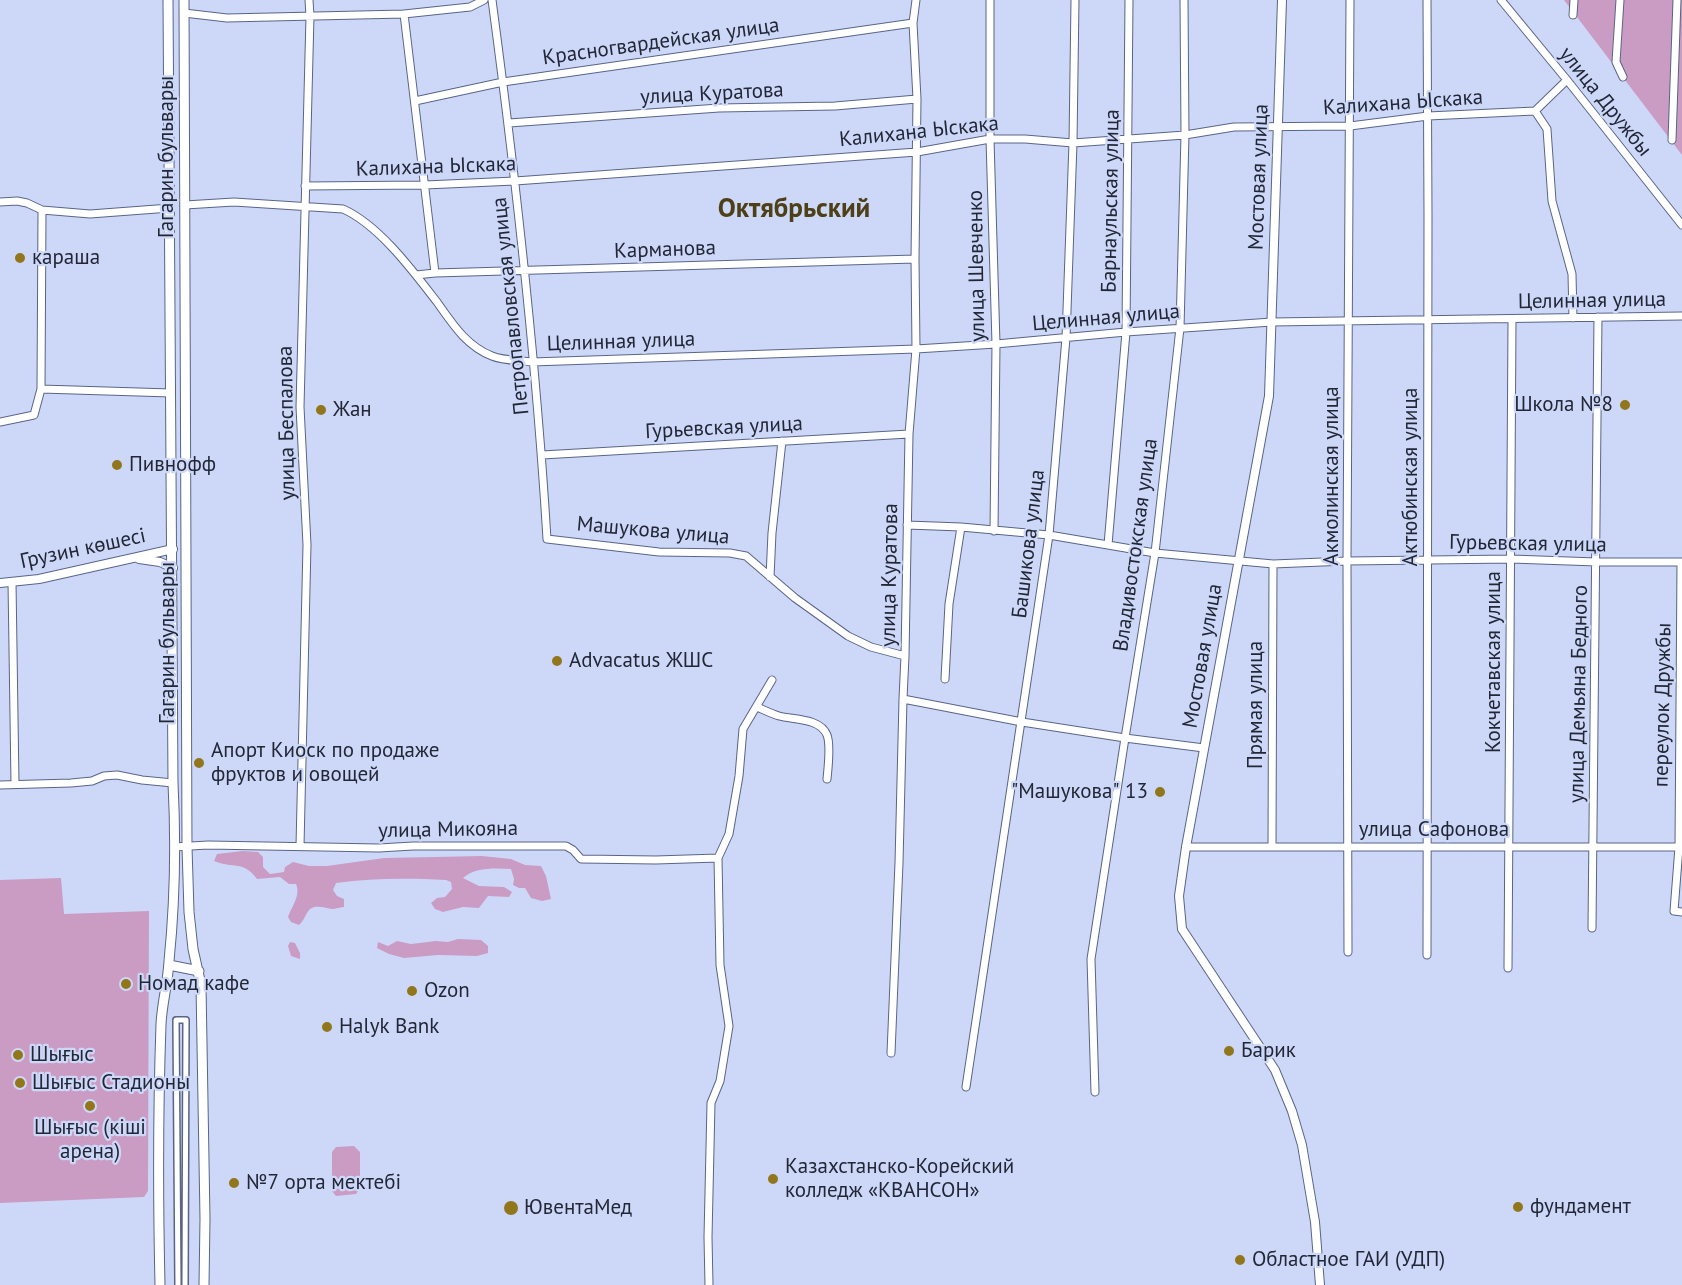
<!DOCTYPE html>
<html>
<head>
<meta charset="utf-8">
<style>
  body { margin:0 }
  canvas { display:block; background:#cdd8f8 }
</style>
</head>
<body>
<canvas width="1682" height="1285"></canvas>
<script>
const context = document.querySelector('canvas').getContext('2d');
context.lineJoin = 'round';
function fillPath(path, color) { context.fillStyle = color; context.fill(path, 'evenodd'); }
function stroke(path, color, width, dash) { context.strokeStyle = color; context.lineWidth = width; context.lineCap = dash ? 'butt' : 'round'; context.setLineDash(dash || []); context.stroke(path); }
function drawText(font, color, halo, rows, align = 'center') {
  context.font = font + ' "PT Sans",sans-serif'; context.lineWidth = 4.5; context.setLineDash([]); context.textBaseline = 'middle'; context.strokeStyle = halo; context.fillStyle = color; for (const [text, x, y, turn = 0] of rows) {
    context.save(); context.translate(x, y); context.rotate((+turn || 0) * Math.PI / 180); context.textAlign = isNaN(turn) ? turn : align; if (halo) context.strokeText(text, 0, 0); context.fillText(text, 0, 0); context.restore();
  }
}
const green = new Path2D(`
  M1564,0H1682V155Z
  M243,851L258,852L263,857V867L270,874L284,872L285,867L293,862L309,866H327L384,858L482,856L511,859L525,865L541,866L546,876L551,899L542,901L531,898L525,888H519L513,885L514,879L511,869C495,868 475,867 463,878L479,886L504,887L512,892L509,897L488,896L479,908L463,907L443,912L435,909L431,903L437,898L445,897L452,889L451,882L446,880C408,878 373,878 336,883L333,890L337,896L344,899V907C341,907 338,908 334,909C326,909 317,904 310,909C305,914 305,920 299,925L291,922L288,917C292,906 301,895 296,884H289L280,877L257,879C243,860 233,869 214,861L217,854Z
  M61,878L64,914L149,911L148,1191L144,1197L0,1203V880Z
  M458,939L481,940L488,946V953L477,956L438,955L404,958L389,954L377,948L378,942L388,946L397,941L411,944L436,941L448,942Z
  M290,942L295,943L300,953V959L291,956L288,946Z
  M354,1146L360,1152V1188L356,1194L336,1196L332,1191V1152L336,1147Z`);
const pedestrian = new Path2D(`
  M178,1285L176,1020H186L185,1285`);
const minor = new Path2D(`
  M492,0C516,179 536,359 547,539L659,552L730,553L746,556L795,598L848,636L871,647L905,656
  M990,0V139L996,344L994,531
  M1501,0L1567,80L1682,225
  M1620,0L1616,62L1623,77
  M184,13L227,18L404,14L470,7L484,0
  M404,14L435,273
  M1573,15L1574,0
  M415,101L503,82L913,23
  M1535,111L1547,129L1552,201L1572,274L1573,318
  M509,123L719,108L835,106L917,99
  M1672,140L1677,0
  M305,186L425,185L515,181L917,152L990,139H1025L1073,143L1185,135L1234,127L1350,126L1428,116L1535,111L1567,80
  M0,202L17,201L27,203L42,210L90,214L170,208
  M185,205L234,202L343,209C379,225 413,271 437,302C452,323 466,346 492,356C504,361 520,360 532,362L916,349L996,344L1126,332L1272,322L1682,316
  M416,275L435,273L915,259
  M41,389L171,393
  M0,422L34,415L41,389L42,210
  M542,455L909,434
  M907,525L961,527L1049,535L1155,553L1273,564L1347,561L1511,559L1597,562H1682
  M1108,545L1126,332L1129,0
  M1681,562L1679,847L1674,911L1682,912
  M770,577L772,533L782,441
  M12,582L15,784
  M945,679L949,604L961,527
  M903,699L1022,722L1125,738L1204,748
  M757,707C764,710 772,714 779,716C794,720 820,718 827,735C831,745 828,768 827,779
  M0,785L71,783L92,781L104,776L117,775L142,780L173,783
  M300,846L307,545L300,407L310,16L309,0
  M1272,846L1273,564
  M174,847L208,845L379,848L413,846H566L573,850L581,859L656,860L718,858
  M1186,847H1682
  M1592,928L1598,317
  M1348,952L1347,561L1350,0
  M1427,955L1428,215L1427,0
  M1508,968L1512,319
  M891,1053L899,863L903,699L905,656L909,434L916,349L915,259L917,99L913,23L916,0
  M966,1087L1049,535L1066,338L1073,143L1075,0
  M1095,1092L1091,959L1125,738L1155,553L1180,328L1185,135L1184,0
  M709,1285L708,1237L711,1103L720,1081L729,1026L720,965L718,858L729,834L739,776L743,729L772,680`);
const tertiary = new Path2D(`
  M1282,0L1269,396L1186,847L1179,896L1182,929L1275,1070L1292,1111L1302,1145L1315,1222L1320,1285
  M139,559L160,562L173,568
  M0,583L39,579L173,549`);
const secondary = new Path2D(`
  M184,0L187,847L189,912L193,949L201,985L205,1219L204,1285
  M169,965L199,971
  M160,1285C158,1198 158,1111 161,1024C162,1003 168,982 169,961C175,902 176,842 173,783L168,0`);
const markers = [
  [20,258,6,"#92761c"],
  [1625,405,6,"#92761c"],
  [321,410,6,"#92761c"],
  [117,465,6,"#92761c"],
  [557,661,6,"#92761c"],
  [199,763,6,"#92761c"],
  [1160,792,6,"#92761c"],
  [126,984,6,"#92761c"],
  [412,991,6,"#92761c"],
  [327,1027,6,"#92761c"],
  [1229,1051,6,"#92761c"],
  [18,1055,6,"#92761c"],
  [20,1083,6,"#92761c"],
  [90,1106,6,"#92761c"],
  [773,1179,6,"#92761c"],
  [234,1183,6,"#92761c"],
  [1518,1207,6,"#92761c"],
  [511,1208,8,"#92761c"],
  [1240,1260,6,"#92761c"]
];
const streetNames = [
  ["Красногвардейская улица",661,42,-8],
  ["улица Куратова",712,94,-3],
  ["улица Дружбы",1605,102,51],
  ["Калихана Ыскака",1403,103,-4],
  ["Калихана Ыскака",919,132,-6],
  ["Гагарин бульвары",167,157,-90],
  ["Калихана Ыскака",436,167,-2],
  ["Мостовая улица",1259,177,-88],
  ["Барнаульская улица",1111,201,-89],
  ["Карманова",665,250,-2],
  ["улица Шевченко",977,266,-91],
  ["Целинная улица",1592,301,-1],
  ["Петропавловская улица",511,306,-96],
  ["Целинная улица",1106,318,-5],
  ["Целинная улица",621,342,-2],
  ["улица Беспалова",287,423,-91],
  ["Гурьевская улица",724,428,-3],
  ["Акмолинская улица",1332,476,-90],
  ["Актюбинская улица",1411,477,-90],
  ["Машукова улица",653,531,5],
  ["Башикова улица",1029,544,-83],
  ["Гурьевская улица",1528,544,1],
  ["Владивостокская улица",1136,545,-82],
  ["Грузин көшесі",83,549,-12],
  ["улица Куратова",890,575,-89],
  ["Гагарин бульвары",168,643,-90],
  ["Мостовая улица",1203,656,-80],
  ["Кокчетавская улица",1494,662,-90],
  ["улица Демьяна Бедного",1579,694,-89],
  ["Прямая улица",1256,705,-90],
  ["переулок Дружбы",1663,705,-89],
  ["улица Микояна",448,830,-1],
  ["улица Сафонова",1434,830]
];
const poiNames = [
  ["караша",32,258],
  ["Школа №8",1613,405,"right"],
  ["Жан",333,410],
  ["Пивнофф",129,465],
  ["Advacatus ЖШС",569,661],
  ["Апорт Киоск по продаже",211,751],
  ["фруктов и овощей",211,775],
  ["\"Машукова\" 13",1148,792,"right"],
  ["Номад кафе",138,984],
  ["Ozon",424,991],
  ["Halyk Bank",339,1027],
  ["Барик",1241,1051],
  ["Шығыс",30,1055],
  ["Шығыс Стадионы",32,1083],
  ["Шығыс (кіші",90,1128,"center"],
  ["арена)",90,1152,"center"],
  ["Казахстанско-Корейский",785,1167],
  ["колледж «КВАНСОН»",785,1191],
  ["№7 орта мектебі",246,1183],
  ["фундамент",1530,1207],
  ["ЮвентаМед",524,1208],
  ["Областное ГАИ (УДП)",1252,1260]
];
const districtNames = [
  ["Октябрьский",794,209]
];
fillPath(green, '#ca9cc4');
stroke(pedestrian, '#596587', 8);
stroke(minor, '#596587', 9);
stroke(tertiary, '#596587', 10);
stroke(secondary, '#596587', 11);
stroke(pedestrian, '#fff', 5);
stroke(minor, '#fff', 7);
stroke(tertiary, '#fff', 8);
stroke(secondary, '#fff', 9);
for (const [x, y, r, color] of markers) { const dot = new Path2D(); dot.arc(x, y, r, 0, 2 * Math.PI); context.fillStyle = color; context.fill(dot); stroke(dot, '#cdd8f8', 2); }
drawText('21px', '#222736', '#cdd8f8', streetNames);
drawText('21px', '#222736', '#cdd8f8', poiNames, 'left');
drawText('bold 27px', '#4d3f17', '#cdd8f8', districtNames);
</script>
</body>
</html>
